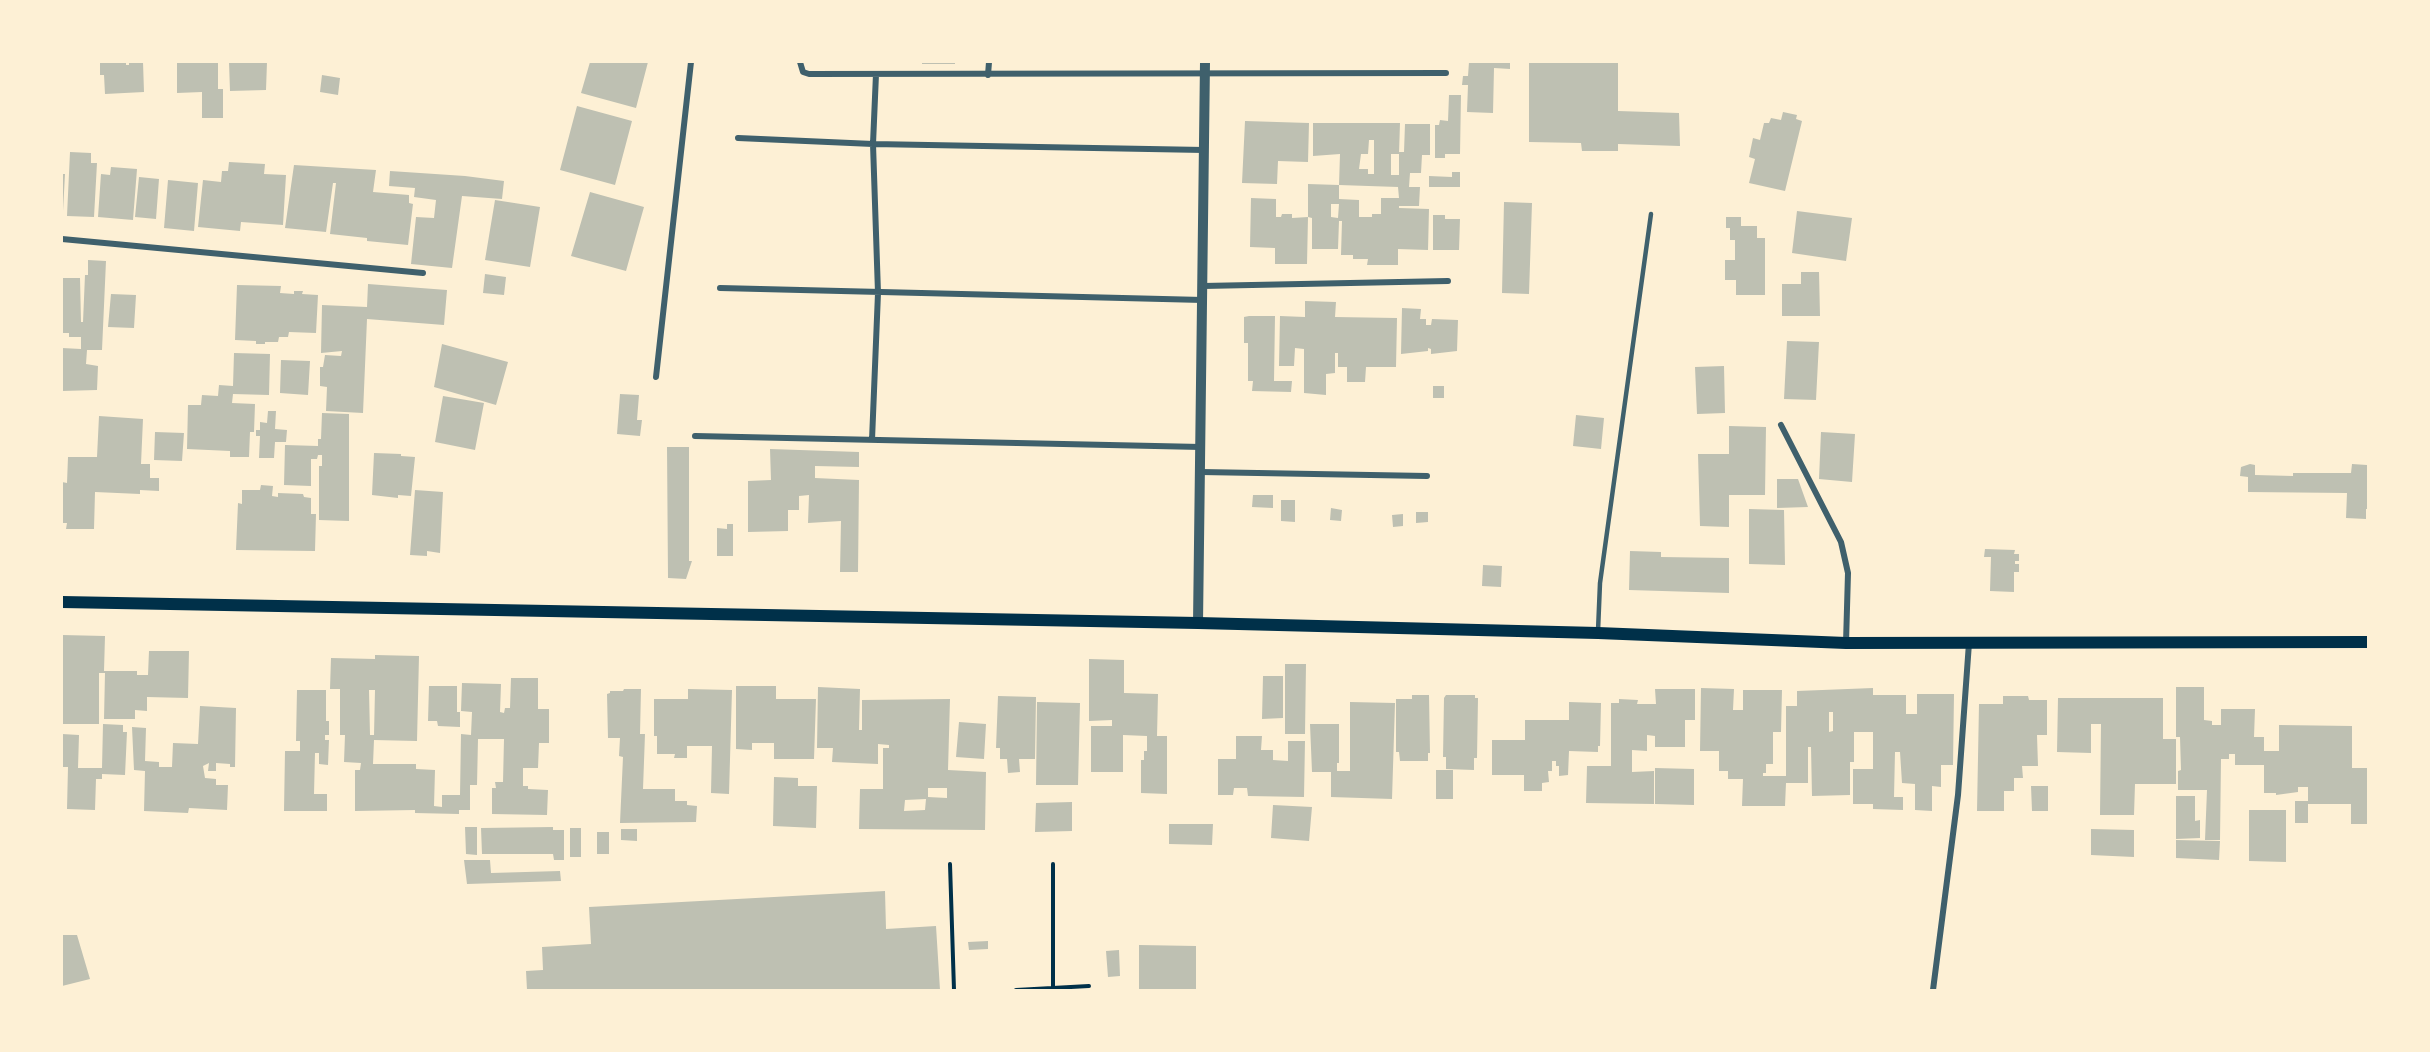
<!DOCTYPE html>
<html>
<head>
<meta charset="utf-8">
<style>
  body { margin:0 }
  #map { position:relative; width:2430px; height:1052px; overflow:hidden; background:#fdf0d5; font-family:"Golos Text",sans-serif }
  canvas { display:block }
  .frame { position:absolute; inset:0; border:63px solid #fdf0d5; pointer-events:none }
</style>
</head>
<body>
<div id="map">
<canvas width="2430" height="1052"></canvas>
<div class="frame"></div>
</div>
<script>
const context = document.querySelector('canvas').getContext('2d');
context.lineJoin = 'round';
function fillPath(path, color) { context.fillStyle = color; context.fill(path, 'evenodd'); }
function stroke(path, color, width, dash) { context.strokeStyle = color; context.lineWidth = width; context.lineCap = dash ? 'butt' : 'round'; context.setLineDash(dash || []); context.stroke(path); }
const building = new Path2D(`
  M103,62H126V65H129V62H143L144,92L105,94L104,75H100V63Z
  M177,62H218V89H223V118H202V92L177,93Z
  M229,62H267L266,90L230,91Z
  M590,62H648L636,108L581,93Z
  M922,62H955V64H922Z
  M1469,62H1510V69L1494,68L1493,113L1467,112L1468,85H1462L1463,76H1468Z
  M1529,62H1618V111L1679,113L1680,146L1618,144V151H1582L1581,143L1529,142Z
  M322,75L340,78L338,95L320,92Z
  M1449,95H1461L1460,154H1445V158H1435V125H1439L1440,120L1448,121Z
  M577,106L632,121L615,185L560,170Z
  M1783,112L1797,115L1796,119L1802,121L1785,191L1749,183L1755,159L1749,157L1753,138L1760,140L1764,123H1769L1771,118L1781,120Z
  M1245,121L1309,123L1308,162L1278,161L1277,184L1242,183Z
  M1313,123H1400L1399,154H1391V175H1399V152H1404L1405,124H1430V155H1422L1421,173H1410L1409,187H1420L1419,206H1399V208L1429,209L1428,250L1398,249V265H1367L1368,259H1353V255H1341L1342,221H1339L1338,249H1312V218L1308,217V184L1339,185V199L1359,200V217H1372V214H1381V198H1399L1398,187L1339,185L1340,154L1313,156ZM1369,140H1374V174H1368V169H1359L1361,154H1368ZM1331,204H1339L1338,218L1331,217Z
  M70,152L91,153V163H97L94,217L67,216Z
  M229,162L265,164L264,174L286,175L283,225L241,222L240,231L198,227L203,180L221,182L222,171H228Z
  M294,165L376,170L373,192L409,195V203L413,204L408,245L367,241V238L330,234L336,183H333L326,232L285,228Z
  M111,167L137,169L133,220L98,217L101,174L110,175Z
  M390,171L465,176L504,181L502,199L462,196L452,268L411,264L416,217L434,218L436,200L414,197L415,188L389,186Z
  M1452,172H1460V187H1429V176L1452,177Z
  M62,174H65L63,211H62Z
  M139,177L159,179L156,219L135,217Z
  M168,180L198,183L194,231L164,228Z
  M590,192L644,207L626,271L571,256Z
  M1251,198L1276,199V217H1281L1282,214H1292V218L1308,217L1307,264H1275V248L1250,247Z
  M495,200L540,207L530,267L485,260Z
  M1504,202L1532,203L1529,294L1502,293Z
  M1797,211L1852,218L1846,261L1792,253Z
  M1433,215H1445V219H1460L1459,250H1433Z
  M1726,217H1741V226H1757V238H1765V295H1736V280H1725V260H1735V240H1730V228H1726Z
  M88,260L106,261L102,350H87L86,364L98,366L97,390L62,391V348L81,349V337H69V333H62V278H80L81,322H83L85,275H88Z
  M1801,272H1819L1820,316H1782V284H1801Z
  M485,274L506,277L504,295L483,293Z
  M368,284L447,290L444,325L367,319L363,413L326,411L327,387L320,386V367H323L325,355L341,356L342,351L321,353L322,305L367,307Z
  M237,285L281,286L280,293L294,294V291H303L302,294L318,295L316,333L289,332L288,337H279L278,342H265V344H256V341L235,340Z
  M111,294L136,295L134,328L108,327Z
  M1305,301L1336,302L1335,317L1397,318L1396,367H1366L1365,382H1347V367H1338V353H1335V373L1326,374V395L1304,393V349L1295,348L1294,366H1279L1280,316L1305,317Z
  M1402,308L1421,309L1420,319H1426V325H1431L1432,319L1458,320L1457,351L1431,354V349L1428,348V351L1401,354Z
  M1249,316H1275L1274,381H1292L1291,392L1252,391L1253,381H1248V343H1244V317Z
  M1787,341L1819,342L1816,400L1784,399Z
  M442,344L508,362L496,405L434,387Z
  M234,353L270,354L269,395L233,394L232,403L255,404L254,432H250L249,457H230V451L187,449L188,405H201L202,395L218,396L219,385L233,386Z
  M281,360L310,361L308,395L280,393Z
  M1724,366L1725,413L1697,414L1695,367Z
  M1433,386H1444V398H1433Z
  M620,394L639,395L637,420H642L640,436L617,434Z
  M443,396L484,403L475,450L435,442Z
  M268,411H276L275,429L287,430L286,442H275L274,458H259L260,436H256V430H260V422L267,423Z
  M322,413L349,414V521L319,520V466H322V455H318L317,459H311V486L284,485L285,445L318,446V439H321Z
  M1576,415L1604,418L1601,449L1573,446Z
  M99,416L143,419L141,464H150V478H159V491L140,490V494L95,492L94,529H66L67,523H62V482L67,483L68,457H97Z
  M1729,426L1766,427L1765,495H1729V527L1700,526L1698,454H1729Z
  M155,432L184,433L182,461L154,460Z
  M1821,432L1855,434L1852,482L1819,479Z
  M667,447H689V561H692L686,579L668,578Z
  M770,449L859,452V467L815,466V478L859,480L858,572H840L841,521L808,523L809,495L799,496V510H788V531L748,532V481L771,480Z
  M374,453L401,454V456L415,457L411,496L398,495V498L372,495Z
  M2352,464L2367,465L2368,509H2366V519L2346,518L2347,493L2248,492V477L2240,476L2241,467L2250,464L2255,465V475L2293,476V473H2351Z
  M1777,479H1798L1808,507L1777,508Z
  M261,485L273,486L272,496L278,497V493L303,494L304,497L311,498V514H316L315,551L236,550L238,503L242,504V490H260Z
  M415,490L443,492L440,553L427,551V556L410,555Z
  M1253,495H1273V508L1252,507Z
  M1281,500H1295V522L1281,521Z
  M1331,508L1342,510L1341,521L1330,520Z
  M1749,509L1784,510L1785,565L1749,564Z
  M1416,512H1428V522L1416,523Z
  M1403,514V526L1393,527L1392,515Z
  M727,524H733V556H717V528L727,529Z
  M1985,549L2015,550L2014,554H2019V561H2015V564H2019V572H2014V592L1990,591L1991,557H1984Z
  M1630,551L1661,552V557L1729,558V593L1629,590Z
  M1483,565L1502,566L1501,587L1482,586Z
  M62,635L105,636L104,671H137V675H148L149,651H189L188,698L147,697V711L135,710V719H104L105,673H99V724H62Z
  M375,655L419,656L417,741L374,740L373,764H416V769L435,770L434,806L442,807V795H460L461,734L471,735L472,712L461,711L462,683L501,684L500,712L504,713L505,708H510L511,678H538V709H549V743H539L538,768H523V786H528V789L548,790L547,815L492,814V788H496L495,782H503L504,739H478L477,785H470V810H459V814L415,813V810L355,811V770H360L361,763L344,762L345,735H340V689H330L331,658L375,659ZM369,690H375L374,735H370Z
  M1089,659L1124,660V693L1158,694L1157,736H1167V794L1141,793V760H1144V751H1147V736L1123,735V772H1091V726H1112V720L1089,721Z
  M1285,664H1306L1305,734H1285Z
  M1263,676H1283V718L1262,719Z
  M429,686H457V712H460V727L438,726L437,721H428Z
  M736,686H776V699H816L814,759H774V743H752V750L736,749Z
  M818,687L860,689L859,730H862V700L950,699L948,770L986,772L985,830L859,829L860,789H883V748H889V745L878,744V764L832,762L833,748H817ZM928,788H947V798L928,797ZM926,799L925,810L904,811L905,800Z
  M2176,687H2204V720L2212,721V725H2221V709H2255L2254,737H2264V751H2279V725L2352,726V768H2368V824H2351V804H2308V823H2295V801H2308V787H2298V792L2276,795V793H2264V765H2235V754H2229V759H2221L2220,840H2205L2207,790H2178V771L2181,770L2180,737H2176Z
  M1701,688L1734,689L1733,710H1743V690H1782L1781,732H1773V764H1766V773H1763V776H1786V706H1797V691L1873,688V695H1906V714H1917V694H1954L1953,765H1941V787L1932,786V811L1915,810V784L1902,783L1900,752H1895L1894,797H1903V810L1873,809V804H1853V769H1873V732H1854V762H1850V795L1812,796L1811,747H1808V783H1786L1785,806H1742L1743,779H1728V771H1719V751H1700ZM1829,712H1833V731L1829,732Z
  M624,689H641L640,734H645L643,789H675V801H687V805L697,806L696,822L620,823L623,757L619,756L620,738H608L607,694L610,693V691H623Z
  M688,689L732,690L729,794L711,793L712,746H687V758H674L675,754H657V736H654V699H688Z
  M1655,689H1695V720H1685V747H1655V736L1647,735V751L1632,750V772L1654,771V804L1586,803L1587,766H1611V703H1619V699L1638,700L1637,704H1656Z
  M297,690H326V721H329V735H325V740H329L328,765L319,764V753H315L314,794H327V811H284L285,751H300V741H296Z
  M1412,695H1429L1430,753H1428V761H1400L1399,752H1396V699H1412Z
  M1446,695H1475V698H1478L1477,758H1474V770L1446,769V757H1443L1444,698Z
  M998,696L1036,697L1035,759H1019L1020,772L1008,773L1007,759H1000V748H996Z
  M2003,696H2028L2029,700H2047V735H2037L2038,766H2022L2023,778H2014V791H2004V811H1977L1979,704H2003Z
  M2058,698H2163V739H2176V784H2135L2134,815H2100L2101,724H2091V753L2057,752Z
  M1037,702L1080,703L1078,785H1036Z
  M1350,702L1395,703L1392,799L1331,797V772H1312L1310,724H1339V763H1337V771H1350Z
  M1569,702L1601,703L1600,746H1598V752L1569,751L1568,775L1559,776V766H1556V761H1552V771H1548L1549,782L1542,783V791H1524V775H1492V740H1525V720H1569Z
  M200,706L236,708L235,767H230V764L216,763V771H208L209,763L203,766L205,778L216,779V785H228L227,810L189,808L188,813L144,811L145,771L134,770L132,727L146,728L145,761L159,762V767H172L173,743L198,744Z
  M959,722L986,724L984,759L956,757Z
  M103,724L123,725V732H127L125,775L102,774V779H96L95,810L67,809L68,767H62V734L79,735L78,768H102Z
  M1236,736H1262L1261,750H1273V760L1288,761V741H1305L1304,797L1248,796L1247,788H1234L1233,795H1218V759H1236Z
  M1655,768L1694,769V805L1655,804Z
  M1436,770H1453V799H1436Z
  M774,777L798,778V786H817L816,828L773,826Z
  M2031,786H2048V811H2032Z
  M2176,796H2195V821L2200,820V838L2176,839Z
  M1072,802V831L1035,832L1036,803Z
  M1273,805L1312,807L1309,841L1271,838Z
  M2249,810H2286V862L2249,861Z
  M1169,824H1213L1212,845L1169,844Z
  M465,827H477V855L466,854Z
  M553,827V830H564V860H554L553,854H482L481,828Z
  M570,828H581V857H570Z
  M621,829H637V841L621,840Z
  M2091,829L2134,830V857L2091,855Z
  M597,832H609V854H597Z
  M2176,840L2220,841L2219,860L2176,858Z
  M464,860H490L491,873L560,871L561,881L467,884Z
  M885,891L886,929L936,926L940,990H527L526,971L543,970L542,947L591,944L589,907Z
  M62,935H77L90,979L62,986Z
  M988,941V949L969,950L968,942Z
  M1139,945L1196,946V990H1139Z
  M1119,950L1120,976L1108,977L1106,951Z`);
const path = new Path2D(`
  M950,864L954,990
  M1053,864V990
  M1016,990L1089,986`);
const service = new Path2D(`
  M1598,631L1600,583L1651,214`);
const minor = new Path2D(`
  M800,62L803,72L809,74L1446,73
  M988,75L989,62
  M738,138L873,144L1204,150
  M62,239L423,273
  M1203,286L1448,281
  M720,288L1203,300
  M656,377L691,62
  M1781,425L1841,542L1848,573L1846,643
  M695,436L1201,447
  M872,440L878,293L873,144L876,74
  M1201,472L1427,476
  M1933,990L1958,795L1969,643`);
const tertiary = new Path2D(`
  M1198,623L1205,62`);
const secondary = new Path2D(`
  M62,602L1198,623L1598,633L1846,643L2368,642`);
fillPath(building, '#bec0b2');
stroke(path, '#003049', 4);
stroke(service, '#3f606c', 4.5);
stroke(minor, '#3f606c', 6);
stroke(tertiary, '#3f606c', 10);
stroke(secondary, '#003049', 12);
</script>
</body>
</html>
